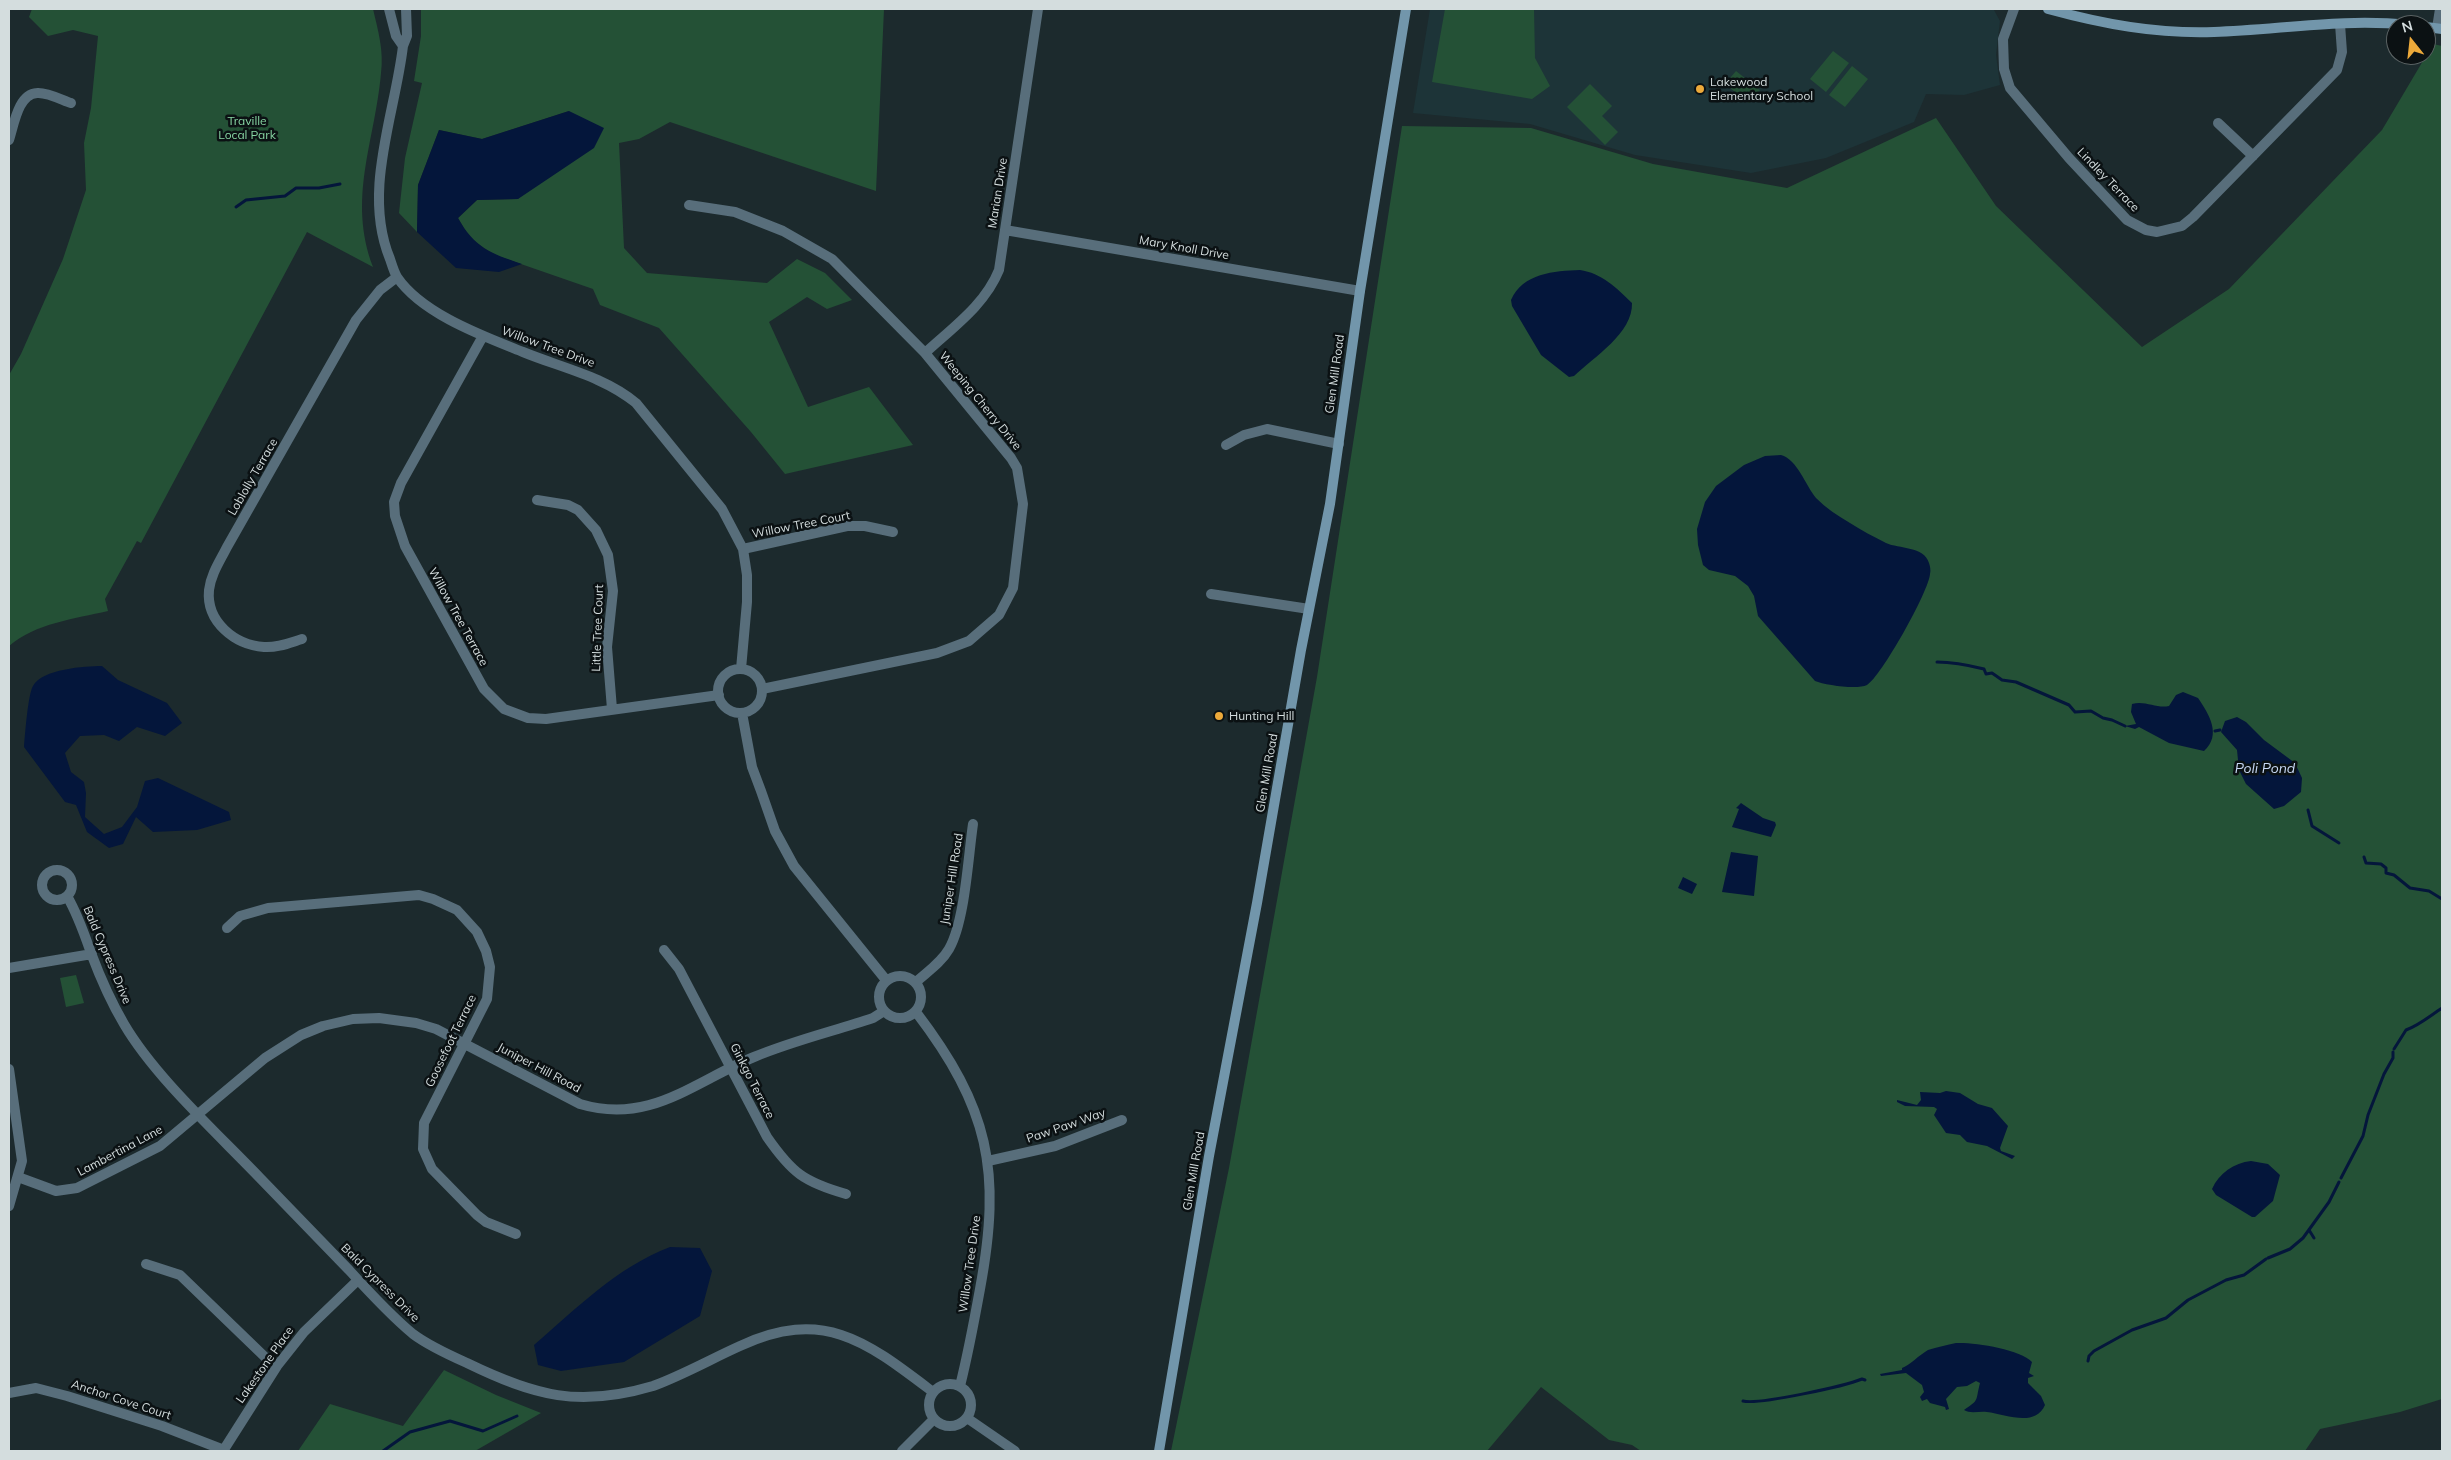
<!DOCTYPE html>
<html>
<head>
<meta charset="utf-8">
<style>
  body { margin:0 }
  #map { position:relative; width:2451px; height:1460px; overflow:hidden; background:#1c2a2d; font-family:Mulish,sans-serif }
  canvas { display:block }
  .frame { position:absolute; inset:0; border:10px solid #d4ddde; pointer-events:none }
  .north { position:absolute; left:2386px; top:15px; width:50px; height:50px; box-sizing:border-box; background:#0b1113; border:1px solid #5b6364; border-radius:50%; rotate:344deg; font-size:14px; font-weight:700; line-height:20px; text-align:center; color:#d4ddde }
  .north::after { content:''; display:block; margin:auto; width:18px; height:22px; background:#eca93a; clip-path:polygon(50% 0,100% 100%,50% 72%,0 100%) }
</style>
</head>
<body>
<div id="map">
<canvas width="2451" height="1460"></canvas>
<div class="frame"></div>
<div class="north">N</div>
</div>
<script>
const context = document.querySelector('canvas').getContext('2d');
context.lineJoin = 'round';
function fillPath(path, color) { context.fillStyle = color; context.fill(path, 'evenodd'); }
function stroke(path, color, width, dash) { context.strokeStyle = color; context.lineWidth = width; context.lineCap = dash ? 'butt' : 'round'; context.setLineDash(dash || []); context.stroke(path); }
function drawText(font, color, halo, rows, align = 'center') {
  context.font = font + ' Mulish,sans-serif'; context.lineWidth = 5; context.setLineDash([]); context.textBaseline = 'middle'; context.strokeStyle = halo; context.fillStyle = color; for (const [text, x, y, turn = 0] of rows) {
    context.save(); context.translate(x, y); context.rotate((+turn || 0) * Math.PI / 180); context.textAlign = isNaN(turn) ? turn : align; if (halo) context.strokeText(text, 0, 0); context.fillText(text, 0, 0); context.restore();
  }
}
const built = new Path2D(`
  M1430,9H1988L1994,10L2000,21L1996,55L2000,85L1964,95L1926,94L1914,122L1826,158L1751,173L1635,155L1530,124L1413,113Z`);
const green = new Path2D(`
  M32,9H373C378,30 384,51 381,73C375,142 347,198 373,267L307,232L141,543L137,541L105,599L108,611C74,619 36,623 9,646V375L21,354L63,259L86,190L84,143L91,108L98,36L73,30L48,36L29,17Z
  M421,9H884L876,191L670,122L639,139L619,143L624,248L647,273L767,283L797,259L825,273L852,300L827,309L807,297L769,322L808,407L869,387L913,445L785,474L751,432L659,328L600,305L593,289L495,255L470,239L458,218L477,200L518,199L569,111L482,139L439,130L418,185L417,232L399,213L405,158L422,83L414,81L421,36Z
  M1445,9H1534L1535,58L1550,86L1532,99L1432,82Z
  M2433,44L2442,46V1399L2400,1412L2320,1429L2305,1451H1641L1632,1445L1609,1440L1541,1387L1487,1451H1171L1229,1168L1317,677L1402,126L1531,128L1653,164L1787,188L1936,118L1996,206L2142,347L2229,289L2382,130Z
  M1833,51L1849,63L1826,92L1810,79Z
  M1852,66L1868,79L1845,107L1829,95Z
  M1736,71L1760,90L1749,103L1725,84Z
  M1590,84L1612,106L1602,116L1618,132L1605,145L1567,107Z
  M76,975L84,1003L66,1007L60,978Z
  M444,1370L496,1395L541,1413L475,1451H298L330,1404L403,1426Z`);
const water = new Path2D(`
  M569,111L604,128L594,148L518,199L477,200L458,218C475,248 490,253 522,264L499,272L456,268L417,232L418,185L439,130L482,139Z
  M1580,270C1601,273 1617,288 1632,303C1633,333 1594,357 1574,376L1569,377L1541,355L1512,306L1511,300C1523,273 1554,271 1580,270Z
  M1781,455C1797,459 1806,486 1816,498C1826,508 1838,516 1850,523C1861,530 1874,537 1886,543C1899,549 1924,546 1929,563C1930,566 1931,570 1930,574C1929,591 1881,677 1867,685C1857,690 1825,685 1815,681L1758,616L1754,596L1748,586L1735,576L1709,570L1703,565L1698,545L1697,529L1705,502L1716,486L1744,465L1765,456Z
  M102,666L118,680L167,703L182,723L165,736L137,727L119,741L104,735L80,736L65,753L71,772L84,782L86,793L85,817L104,834L122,827L137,807L145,781L158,778L229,812L231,820L197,830L153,832L136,817L123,844L109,848L87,832L76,805L65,802L24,747C25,735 28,694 33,686C42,669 85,666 102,666Z
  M2183,692L2198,698C2209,714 2222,735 2204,751L2169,743L2139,727L2135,729L2125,726L2136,724L2131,712L2132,704C2145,700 2157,709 2169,706L2176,695Z
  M2237,717L2246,722L2264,740L2295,763L2302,778L2301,792L2284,806L2274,809L2246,784L2239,770L2237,750L2221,732L2225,721Z
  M1741,803L1763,818L1775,822L1776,825L1771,837L1732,827L1739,809L1736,808Z
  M1731,852L1758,856L1754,896L1722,892Z
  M1683,877L1697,884L1692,894L1678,888Z
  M1946,1091L1960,1093L1978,1104L1992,1108L2008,1126L2000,1148L2001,1151L2015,1156L2012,1159L1987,1146L1967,1142L1960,1135L1946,1133L1934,1115L1937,1109L1934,1107L1905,1106L1897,1102V1100L1917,1105L1921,1100L1920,1092L1940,1093Z
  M2251,1161L2268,1164L2280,1175L2273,1201L2255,1217H2252L2216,1195L2212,1189C2219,1173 2234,1163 2251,1161Z
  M670,1247L700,1248L712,1271L700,1316L624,1362L561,1371L538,1365L534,1345C576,1309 617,1267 670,1247Z
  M1956,1343C1973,1342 2020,1349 2032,1362L2029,1373L2034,1376L2028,1378V1383L2041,1396L2045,1405C2035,1428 2005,1414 1987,1412C1979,1411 1970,1414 1964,1410C1980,1399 1975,1402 1980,1383L1976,1381L1967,1386L1957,1387L1946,1399L1949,1409L1946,1410L1945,1407L1930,1403L1927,1399L1922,1401L1920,1397L1924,1392L1922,1385L1906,1373L1881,1376L1880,1374L1902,1370V1368C1909,1366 1919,1355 1928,1350C1937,1347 1947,1345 1956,1343Z`);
const stream = new Path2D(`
  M236,207L246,200L285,196L296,188H319L340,184
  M1937,662C1953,662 1968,665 1984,669L1986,674L1992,673L2002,680L2016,682L2069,705L2075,712L2091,711L2103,718L2112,720L2125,726
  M2215,731L2220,730
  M2308,810L2312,826L2339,843
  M2364,857L2366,863L2381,864L2386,868V873L2394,875L2410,888L2429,891L2442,899
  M2394,1049L2406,1030C2418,1026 2430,1016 2442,1008
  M2341,1178L2363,1136L2368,1115L2384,1074L2393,1058V1052
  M2309,1230L2314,1238
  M2268,1258L2290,1249L2303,1238L2329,1202L2339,1182
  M2088,1361L2089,1356L2094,1351L2132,1330L2166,1318L2188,1300L2226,1280L2244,1275L2266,1259
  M1743,1401C1759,1405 1845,1386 1862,1379L1865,1380
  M383,1451L410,1432L450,1421L483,1431L517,1416`);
const street = new Path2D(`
  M389,9L396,36L403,46
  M406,9L407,36L403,46C395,115 362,191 390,259C392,265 394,272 397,277C422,314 483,336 523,352C562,368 603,376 636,403L722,509L743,549L747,575V602L741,669
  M2014,9L2003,39L2004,69L2010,88L2069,158L2127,220L2146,230L2157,232L2182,226L2193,217L2337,70L2342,52L2340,24
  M2437,28L2440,9
  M2218,123L2253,156
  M9,140C14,125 18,94 37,93C47,92 62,100 71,103
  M689,205L735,212L783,231L832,259L925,353L1011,458L1017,468L1023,504L1013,588L999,615L969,641L937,653L762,689
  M1005,230L1360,291
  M483,336L401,483L394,502L395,516L405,546L484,689L504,709L528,718L546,719L719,695
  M925,353C952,328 985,305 999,270L1038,9
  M1226,445L1244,435L1267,429L1339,444
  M537,500L568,505L578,510L596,530L608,555L613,591L607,647L612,709
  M743,549L847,526H865L893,532
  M1211,594L1309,609
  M302,639C289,643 277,648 264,647C235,645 206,622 209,590C211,574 220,561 227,547L356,320L380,290L397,277
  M718 691a22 22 0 1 1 44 0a22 22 0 1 1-44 0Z
  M742,713L752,767L761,791L775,831L794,866L886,980
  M42 885a15 15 0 1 1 30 0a15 15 0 1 1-30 0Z
  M67,896C78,915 84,933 91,953C100,977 111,1002 124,1024C155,1077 217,1133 260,1178C290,1209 319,1239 349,1270C369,1292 390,1315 413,1334C429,1346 449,1355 467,1363C535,1396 579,1408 653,1386C683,1375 711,1359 740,1346C824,1307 867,1342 933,1392
  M227,928L240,916L268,908L419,895L433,899L457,910L477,932L486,951L490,967L487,999L424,1123L423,1149L432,1169L477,1215L486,1222L516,1234
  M664,950L679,969L767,1137C792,1173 804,1182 846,1194
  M9,968L92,954
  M879 997a21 21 0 1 1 42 0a21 21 0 1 1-42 0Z
  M916,982C927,972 941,963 949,949C965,921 968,858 973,824
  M916,1012C989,1108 1002,1170 980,1289C974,1322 968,1354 960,1386
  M9,1069L22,1161L9,1206
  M988,1161L1055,1146L1122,1120
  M18,1177L56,1191L77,1188L160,1146L265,1058L301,1035L323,1026L353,1019L379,1018L416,1023L436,1029L580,1104C650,1125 693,1082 754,1057C792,1041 834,1031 873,1018L884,1011
  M146,1264L180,1275L267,1359L277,1366
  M929 1405a21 21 0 1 1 42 0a21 21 0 1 1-42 0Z
  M9,1393L36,1388L67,1396L162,1426L224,1450
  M967,1418L1015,1451
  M223,1451L277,1366L304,1332L358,1280
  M902,1451L934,1419`);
const secondary = new Path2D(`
  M2048,9C2103,24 2156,34 2214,32C2278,30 2344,18 2408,25
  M2426,27L2442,29
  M1159,1451L1209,1156L1257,903L1301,650L1330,504L1360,291L1406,9`);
const markers = [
  [1700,89,5,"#eca93a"],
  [1219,716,5,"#eca93a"]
];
const poiNames = [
  ["Lakewood",1710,82],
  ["Elementary School",1710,96],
  ["Hunting Hill",1229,716]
];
const parkNames = [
  ["Traville",247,121],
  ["Local Park",247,135]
];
const streetNames = [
  ["Lindley Terrace",2108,180,46],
  ["Marian Drive",998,193,-81],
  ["Mary Knoll Drive",1184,248,10],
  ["Willow Tree Drive",548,347,20],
  ["Glen Mill Road",1335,374,-82],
  ["Weeping Cherry Drive",980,401,51],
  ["Loblolly Terrace",253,477,-60],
  ["Willow Tree Court",801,525,-11],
  ["Willow Tree Terrace",458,617,61],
  ["Little Tree Court",598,628,-88],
  ["Glen Mill Road",1267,773,-80],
  ["Juniper Hill Road",952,879,-81],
  ["Bald Cypress Drive",107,955,67],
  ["Goosefoot Terrace",451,1041,-64],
  ["Juniper Hill Road",539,1068,28],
  ["Ginkgo Terrace",752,1081,63],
  ["Paw Paw Way",1066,1126,-19],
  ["Lambertina Lane",120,1151,-28],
  ["Glen Mill Road",1194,1171,-80],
  ["Willow Tree Drive",970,1264,-82],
  ["Bald Cypress Drive",380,1283,45],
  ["Lakestone Place",265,1365,-55],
  ["Anchor Cove Court",121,1400,18]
];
const waterNames = [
  ["Poli Pond",2265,769]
];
fillPath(built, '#1d3438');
fillPath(green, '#245136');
fillPath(water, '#04163b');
stroke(stream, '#04163b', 3);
stroke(street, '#586e7b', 10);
stroke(secondary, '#7296ab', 10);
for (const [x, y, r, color] of markers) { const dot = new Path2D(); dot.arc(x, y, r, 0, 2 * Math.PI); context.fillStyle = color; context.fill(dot); stroke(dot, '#0b1113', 2); }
drawText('12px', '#d4ddde', '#0b1113', poiNames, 'left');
drawText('12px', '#87d5a3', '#0b1113', parkNames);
drawText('12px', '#d4ddde', '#0b1113', streetNames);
drawText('italic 14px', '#c7d7f3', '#0b1113', waterNames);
</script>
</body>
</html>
